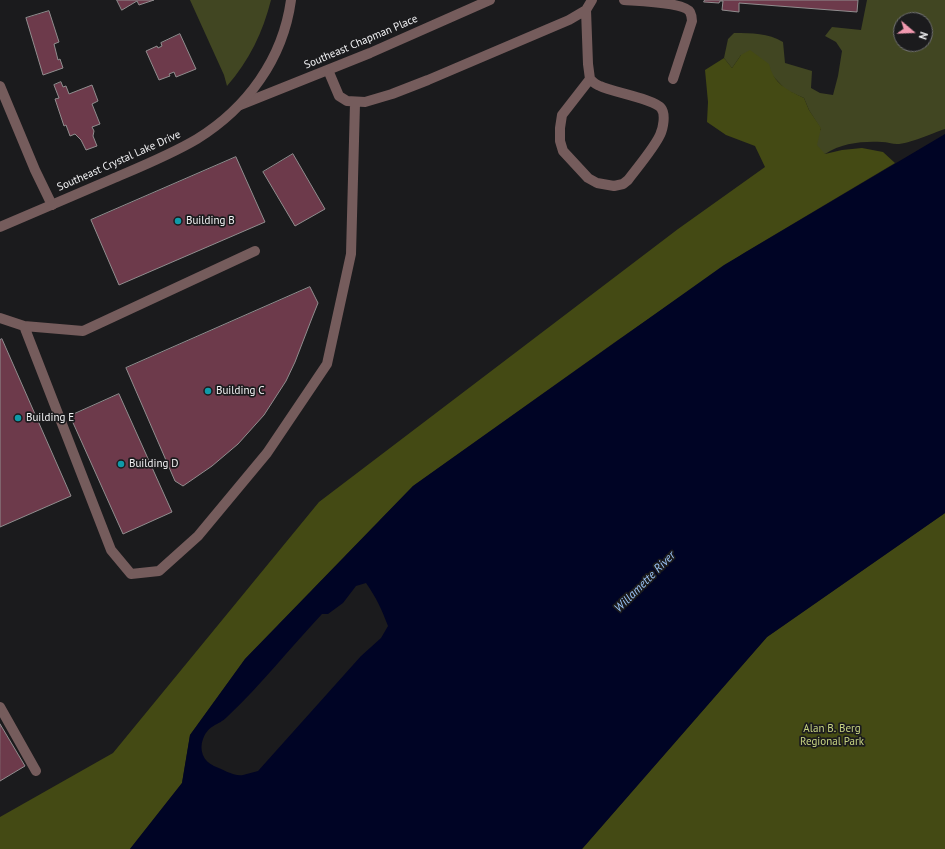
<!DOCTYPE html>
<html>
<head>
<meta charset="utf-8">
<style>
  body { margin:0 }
  #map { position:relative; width:945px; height:849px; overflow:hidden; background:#1b1b1d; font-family:"PT Sans",sans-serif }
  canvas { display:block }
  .north { position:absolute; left:893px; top:12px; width:40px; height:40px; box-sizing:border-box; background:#1b1b1d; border:1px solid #717173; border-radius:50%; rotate:109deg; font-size:11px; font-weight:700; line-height:16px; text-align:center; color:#f2f2f4 }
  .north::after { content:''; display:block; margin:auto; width:14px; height:18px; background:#f29ab0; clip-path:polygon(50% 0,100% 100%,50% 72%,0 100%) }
</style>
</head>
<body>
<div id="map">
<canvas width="945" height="849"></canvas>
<div class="north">N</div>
</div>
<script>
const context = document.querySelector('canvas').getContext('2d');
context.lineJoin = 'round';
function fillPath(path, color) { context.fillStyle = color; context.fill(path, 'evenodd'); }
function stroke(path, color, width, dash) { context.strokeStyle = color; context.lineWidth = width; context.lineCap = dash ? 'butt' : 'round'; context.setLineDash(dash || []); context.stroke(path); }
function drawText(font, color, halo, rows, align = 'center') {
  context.font = font + ' "PT Sans",sans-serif'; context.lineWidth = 3.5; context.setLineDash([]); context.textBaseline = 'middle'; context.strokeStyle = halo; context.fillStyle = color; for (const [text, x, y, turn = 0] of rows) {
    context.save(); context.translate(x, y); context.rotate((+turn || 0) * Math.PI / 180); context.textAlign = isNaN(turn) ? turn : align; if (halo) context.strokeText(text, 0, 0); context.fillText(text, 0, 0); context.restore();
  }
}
const green = new Path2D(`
  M190,0H271C263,32 249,61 227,86L224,75Z
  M867,0H945V129C933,133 909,144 897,144C892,144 887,142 882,142C862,141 842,143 825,154L807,148L821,129L809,110L804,98L786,90L772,75L741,55L732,68L724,58L728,39L734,33C752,33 768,33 783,42L785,63L812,71L811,88L820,93L833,95L838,76L842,51L836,42L825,36L832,27L861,30ZM901,20H925V44H901Z`);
const forest = new Path2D(`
  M750,50L769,64C774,84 787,90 804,98L809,110L821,128L817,145L825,154L842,150L862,148L883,152L895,163L744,253L618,340L413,486L245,659L190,735L182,783L130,849H0V817L113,753L319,502L678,229L765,167L755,146L726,135L707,122L708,102L705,70L724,58L732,68L741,55Z
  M945,513V849H582L767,637Z`);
const water = new Path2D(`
  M945,134V513L767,637L582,849H130L182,783L190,735L245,659L413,486L724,265ZM366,583C376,597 382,610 388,626L381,638L361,656L258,771C253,772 248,774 243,775C235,777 222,769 214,766C203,761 199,750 203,739C209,724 218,726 227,717C261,685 290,648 322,614H328L343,603L356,586Z`);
const building = new Path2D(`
  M117,0H154L139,5L137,1L122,10Z
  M705,0H858L857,12L739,3V12L722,10L723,1H720L719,3L704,2Z
  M49,11L59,42L54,44L58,60L60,59L63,68L43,75L26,18Z
  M180,34L196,69L176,77L174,72L169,74L170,76L159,80L146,51L157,46L158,48L162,46L161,43Z
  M61,82L63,87L66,86L69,94L92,85L98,101L92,104L100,124L92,127L94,131L93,136L97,146L86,150L81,140L75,134L70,136L66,125L64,126L55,99L59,98L54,85Z
  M293,154L325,209L295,226L263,172Z
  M236,157L265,222L119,285L91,220Z
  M310,287L318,303L312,318L295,362L286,381L264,415L238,444L212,466L183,486L175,481L126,368Z
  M2,339L71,496L0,527V340Z
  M119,394L172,512L123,534L70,416Z
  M0,724L25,766L0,781Z`);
const service = new Path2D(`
  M624,0C636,1 684,2 690,12C691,14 692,18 692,21L673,79
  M586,10L588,64L590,79C593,82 596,85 600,86C612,92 654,99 661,108C666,114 663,129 660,135C654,148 637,168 628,180L623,184L614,186L597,183L588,178L563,151L560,141V128L562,115L590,79
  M328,70L339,96L347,101L365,102L392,94L428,80L569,20L586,10L592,0
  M240,105L370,53L490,0
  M0,318L24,326L83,331L255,251
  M24,326L111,550L131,574L159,571L198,536L267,453L327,364L351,254L355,103
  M0,707L36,771`);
const minor = new Path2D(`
  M0,86L35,170L52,205`);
const tertiary = new Path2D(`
  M0,227C37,211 75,195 112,179C140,167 170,155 197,139C247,108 283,59 291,0`);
const markers = [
  [178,221,4,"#0f9aa8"],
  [208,391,4,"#0f9aa8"],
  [18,418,4,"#0f9aa8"],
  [121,464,4,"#0f9aa8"]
];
const streetNames = [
  ["Southeast Chapman Place",361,42,-23],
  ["Southeast Crystal Lake Drive",119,161,-24]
];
const poiNames = [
  ["Building B",186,221],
  ["Building C",216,391],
  ["Building E",26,418],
  ["Building D",129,464]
];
const parkNames = [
  ["Alan B. Berg",832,729],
  ["Regional Park",832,742]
];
const waterNames = [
  ["Willamette River",645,582,-45]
];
fillPath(green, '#414622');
fillPath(forest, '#444a14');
fillPath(water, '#000425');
fillPath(building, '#6d3a4b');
stroke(building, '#918e8f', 1);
stroke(service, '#755c5c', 10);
stroke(minor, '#755c5c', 10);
stroke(tertiary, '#755c5c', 10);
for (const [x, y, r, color] of markers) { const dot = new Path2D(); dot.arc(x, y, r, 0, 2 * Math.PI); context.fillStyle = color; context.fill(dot); stroke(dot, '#1b1b1d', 1.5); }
drawText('11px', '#f2f2f4', '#1b1b1d', streetNames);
drawText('11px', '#f2f2f4', '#1b1b1d', poiNames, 'left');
drawText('11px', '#c7d382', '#1b1b1d', parkNames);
drawText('italic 12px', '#9bc3f6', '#1b1b1d', waterNames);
</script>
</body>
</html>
